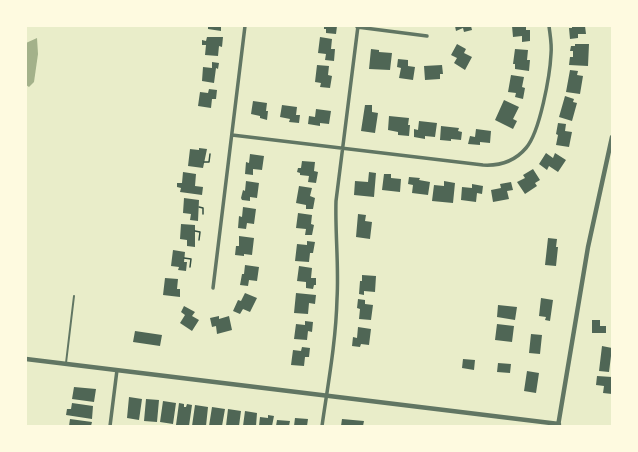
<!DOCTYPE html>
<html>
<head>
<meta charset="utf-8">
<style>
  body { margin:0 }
  #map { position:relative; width:638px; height:452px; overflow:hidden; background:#e9edc9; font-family:"Noto Sans",sans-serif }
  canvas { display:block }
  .frame { position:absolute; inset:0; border:27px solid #fefae0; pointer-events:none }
</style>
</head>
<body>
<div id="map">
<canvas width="638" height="452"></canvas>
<div class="frame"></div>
</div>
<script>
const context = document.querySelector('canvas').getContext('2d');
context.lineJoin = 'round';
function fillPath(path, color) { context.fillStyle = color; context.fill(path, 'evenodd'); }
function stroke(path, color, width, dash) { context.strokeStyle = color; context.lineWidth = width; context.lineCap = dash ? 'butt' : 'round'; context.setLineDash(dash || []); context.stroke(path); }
const water = new Path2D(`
  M37,38L38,54L34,82L29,87L26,85V43Z`);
const building = new Path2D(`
  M208,26H221V31L208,29Z
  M324,26H337L336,34L326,33V29H324Z
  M455,26H471L472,30L464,32L463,28L456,31Z
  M512,26H526V30H530V41L522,42V36L513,37Z
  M572,26H585L586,34H578V38L570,39L569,28H572Z
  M207,37H223L222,47L219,46L218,56L205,55L206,45H202V40L206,41Z
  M320,37L332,39L331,49H335L334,61L325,60L326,54L318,53Z
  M457,44L466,49L464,53L472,57L465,70L454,63L457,58L451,55Z
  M575,44H589L588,66L569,65L570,57H573V51H570L571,46H575Z
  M371,49L379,50V52L392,53L390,70L369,69Z
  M515,49L528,50L527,60H530L529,71L515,69V64H513Z
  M398,59L408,60V66L415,67L413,80L399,78L401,68L397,67Z
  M212,62L219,63L218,69L216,68L214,83L202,81L203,67L212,68Z
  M317,65L329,66L328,75L332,76L330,88L320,87L321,83L315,82Z
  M442,65L443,74H440V79L425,80L424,66Z
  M570,70L578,71L577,75L583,76L580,94L566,92Z
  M511,75L524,77L522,87L525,88L523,99L515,97L516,93L508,92Z
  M209,89L217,90L216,99H212L211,108L198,106L200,92L208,93Z
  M565,96L574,99L573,102L577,103L572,121L559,117Z
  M504,100L519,107L513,119L517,121L513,129L495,120Z
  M253,101L267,103L266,111H268L267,120L260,118V116L251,114Z
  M282,105L297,107L296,115H300L299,123L289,122L290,119L280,117Z
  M365,105H372V112L378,113L375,133L361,131Z
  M316,109L331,111L329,124L320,123V126L308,124L309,116L315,117Z
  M389,116L409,118L408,125H410L409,136L398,135V132L388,130Z
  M419,121L437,123L435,137L425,136V139L414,137V129L418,130Z
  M558,123L566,124L565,131L572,132L569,147L556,145L558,135L556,134Z
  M441,126L459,128L458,131L462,132L461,140L451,139V141L440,140Z
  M476,129L491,131L490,143L480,142V145L468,144L470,136L475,137Z
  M199,148L207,149L203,168L188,166L190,149L199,150Z
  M546,153L553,158L555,153L566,160L558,172L549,166L547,170L539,164Z
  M250,154L264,156L262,170L253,169V175L245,174L246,162L249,163Z
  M302,161L315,162L314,171L318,172L316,183L308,182L309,176L300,175V173L297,172L298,168H301Z
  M533,169L540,180L535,183L537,186L525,194L517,182L525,178L523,175Z
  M183,172L196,174L195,186L203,187L202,195L180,192L181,188L177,187V183H182Z
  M369,172L376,173L374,197L354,195L355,181L368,182Z
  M384,174H391V178L401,179L400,192L382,190Z
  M409,177L420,178L419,180L430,182L428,195L412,193L413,185L408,184Z
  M246,181L259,183L257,198L250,197V201L242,200L241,198L243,190L245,191Z
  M444,181L455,183L453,203L432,201L434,185L444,186Z
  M511,182L513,190L507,191L509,199L493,202L491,190L501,188L500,184Z
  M472,184L483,186L482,194L477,193L476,202L461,200L462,187L472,188Z
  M299,186L312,188L310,196L315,198L313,209H306V205L296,203Z
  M184,198L199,200L198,221L190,220L191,214L183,213Z
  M243,207L256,209L254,224L247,223L246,229L238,228L239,216L242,217Z
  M298,213L312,215L311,224L314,225L312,235H305L306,229L296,228Z
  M358,214L366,215L365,221L372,222L370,239L356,237Z
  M181,224L195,225V247L187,246V240L180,239Z
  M239,236L254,238L252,255L244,254V256L235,255L236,246H239Z
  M548,238L557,239L556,247H558L556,266L545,265Z
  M307,241L315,242L313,253H310L309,262L295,261L297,244L307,245Z
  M173,250L185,252L184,262H187L186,271L178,270L179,267L171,266Z
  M245,265L259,267L257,281L249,280L248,286L240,285L242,274H244Z
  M299,266L312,268L311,278H316V285H314L313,289L306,288V282L297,281Z
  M362,275L376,276L375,292L364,291V295L359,294L360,281H362Z
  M165,278L178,279L177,289H180V297L163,295Z
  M245,293L257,298L250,312L243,309L240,314L233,311L238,300L241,301Z
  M296,293L316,295L315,304L309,303L308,314L294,313Z
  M541,298L553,300L550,321L545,320L546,317L539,316Z
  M358,299L365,300V304L373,305L371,320L359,319L360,309L357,308Z
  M498,305L517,307L515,320L497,317Z
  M184,306L195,312L192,316L199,320L192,331L180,323L185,315L181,312Z
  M219,316V319L229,316L232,330L217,334L216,326L212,327L210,318Z
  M592,320H600V326H606V333H592Z
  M305,321L313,322L312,332L308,331L307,340L294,339L296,324L305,325Z
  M497,324L514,326L512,342L495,340Z
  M358,327L371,329L369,345L361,344L360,347L352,346L353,337L357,338Z
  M135,331L162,335L160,346L133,342Z
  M531,334L542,335L540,354L529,353Z
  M602,346L612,348L609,372L599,371Z
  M302,347L310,348L309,357H305L304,366L291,365L293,350L301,351Z
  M463,359L475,360L474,370L462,368Z
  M498,363L511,364L510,373L497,372Z
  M527,371L539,373L536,393L524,391Z
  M597,376L612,377V394L603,393L604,386L596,385Z
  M74,387L96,389L94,402L72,399Z
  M129,397L142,399L139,420L127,418Z
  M146,399L159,400L157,422L144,421Z
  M163,401L176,403L173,424L160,422Z
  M72,403L93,406L92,419L66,415L67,409H71Z
  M179,403L184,404V407H186L187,404L192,405L189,426L176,425Z
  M195,405L208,407L206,426H192Z
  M212,407L225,409L222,426H209Z
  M228,409L241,411L239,426H226Z
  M245,411L257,413L256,426H243Z
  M268,415L274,416L272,426H259L260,417L268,418Z
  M295,418L308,419L307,426H294Z
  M70,419L92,422L91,426H69Z
  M342,419L364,421L363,426H341Z
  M277,420L290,421L289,426H276Z`);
const path = new Path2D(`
  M204,162H209L210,154
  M199,207L203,208V214
  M195,231L200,232L199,240
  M184,258L191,259L190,267`);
const service = new Path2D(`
  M66,363L74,296`);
const minor = new Path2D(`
  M357,27L427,36
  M232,135L483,165C500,166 515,161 526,148C540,132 550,75 551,54C552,44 550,35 549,26
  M213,288L245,26
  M110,426L117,370
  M322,426C328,384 336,341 337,299C339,266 335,233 336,201L358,26`);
const tertiary = new Path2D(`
  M26,359L559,424
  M558,426L588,247L612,137`);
fillPath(water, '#a3b18a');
fillPath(building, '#4f6655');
stroke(path, '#344e41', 1.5);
stroke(service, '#617663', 2);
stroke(minor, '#617663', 3.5);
stroke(tertiary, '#617663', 4.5);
</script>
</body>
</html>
